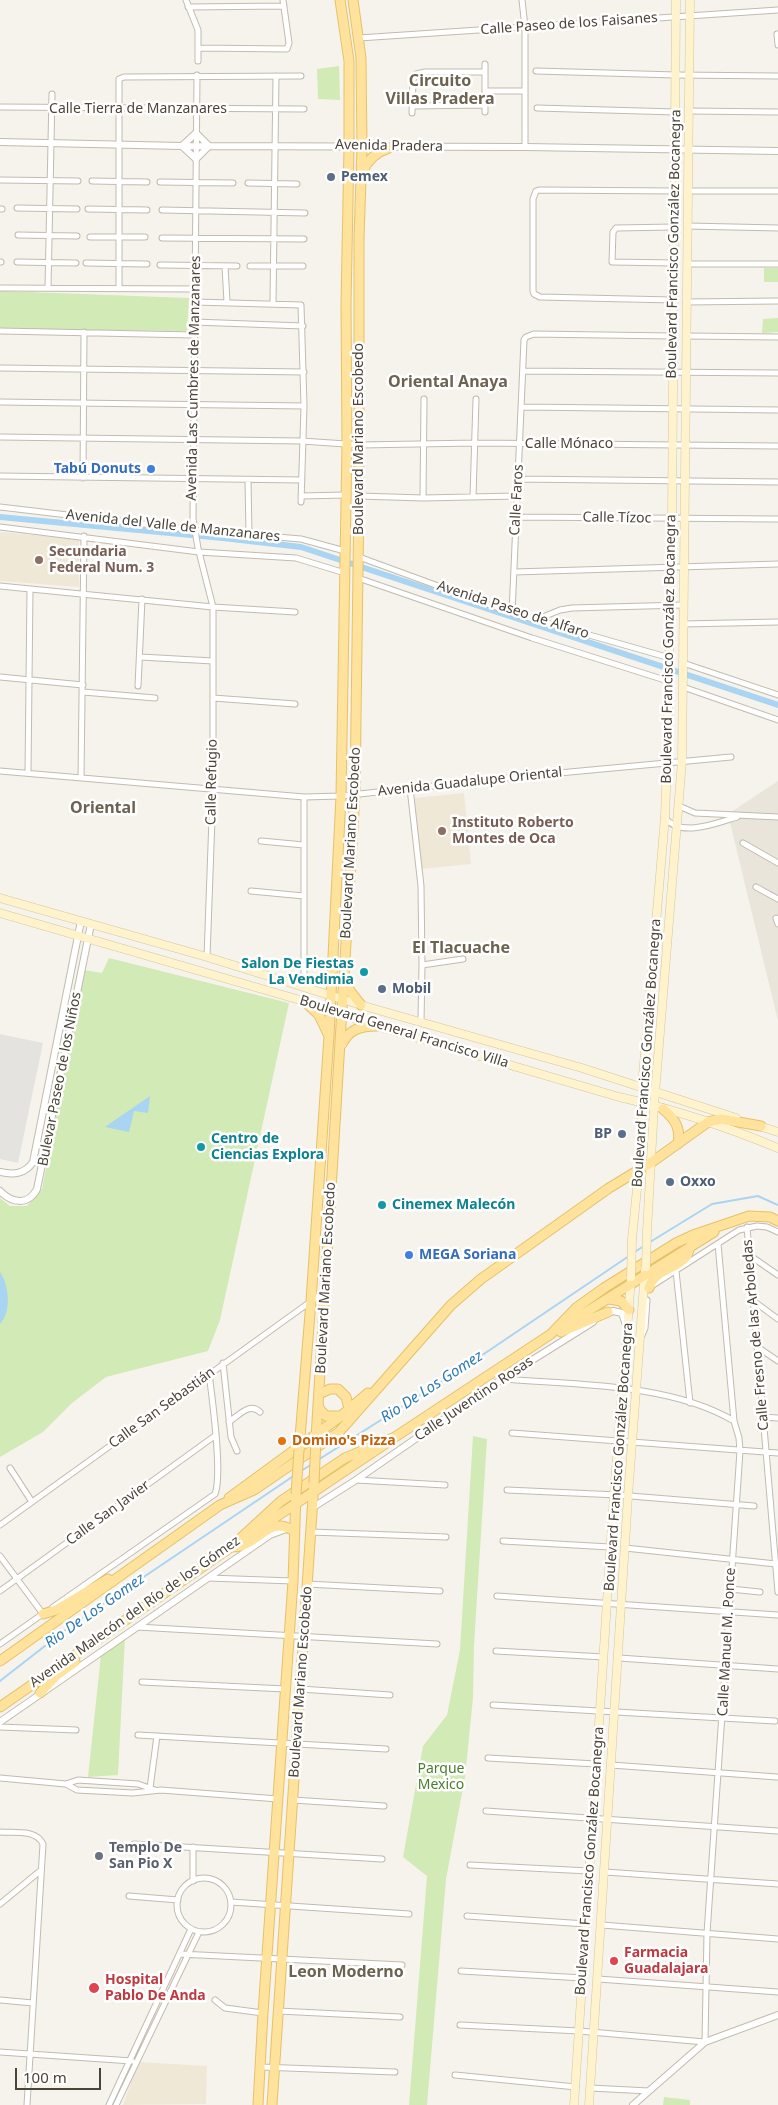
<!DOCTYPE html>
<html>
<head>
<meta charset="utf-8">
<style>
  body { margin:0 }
  #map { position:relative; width:778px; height:2105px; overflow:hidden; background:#f6f3ec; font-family:"Noto Sans",sans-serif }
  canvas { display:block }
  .scale { position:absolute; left:15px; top:2068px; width:86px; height:22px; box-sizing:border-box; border:2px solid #4b4439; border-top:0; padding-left:6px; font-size:15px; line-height:18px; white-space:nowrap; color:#4b4439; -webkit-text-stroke:4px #fff; paint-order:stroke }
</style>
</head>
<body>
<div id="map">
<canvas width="778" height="2105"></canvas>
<div class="scale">100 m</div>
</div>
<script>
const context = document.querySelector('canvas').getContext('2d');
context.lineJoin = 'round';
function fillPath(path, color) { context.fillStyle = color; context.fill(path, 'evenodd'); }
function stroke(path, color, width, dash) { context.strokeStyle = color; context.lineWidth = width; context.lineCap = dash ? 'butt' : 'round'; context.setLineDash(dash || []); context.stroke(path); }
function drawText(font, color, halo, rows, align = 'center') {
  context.font = font + ' "Noto Sans",sans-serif'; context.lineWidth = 5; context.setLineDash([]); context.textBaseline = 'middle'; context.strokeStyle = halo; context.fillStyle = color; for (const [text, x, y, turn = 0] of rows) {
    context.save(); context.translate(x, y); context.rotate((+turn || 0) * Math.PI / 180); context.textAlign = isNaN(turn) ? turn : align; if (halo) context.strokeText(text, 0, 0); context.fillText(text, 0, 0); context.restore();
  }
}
const residential = new Path2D(`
  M778,781V1021L728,814Z`);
const education = new Path2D(`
  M0,532L79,539V587L0,581Z
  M464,793L471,864L421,869L414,798Z
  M138,2062L207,2066L206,2104L123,2105Z`);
const green = new Path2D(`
  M339,66L340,100L318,99L317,69Z
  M764,268H778V282H764Z
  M0,291L189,298L187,331L0,329Z
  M778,318V332L762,333L763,319Z
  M109,958L289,1003L220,1320L208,1351L106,1377L72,1403L43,1432L0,1457V1198L10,1206H27L42,1189L84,970L102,973Z
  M473,1436L487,1439L474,1645L473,1698L465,1777L446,1879L427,2105H409L427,1876L403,1857L423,1746L447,1715L460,1650Z
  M125,1637L118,1775L88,1777L101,1655Z
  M664,2097L690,2100V2105H663Z`);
const parking = new Path2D(`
  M0,1034L43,1043L18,1163L0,1159Z`);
const water = new Path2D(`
  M150,1096L148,1113L134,1111L129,1132L105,1127Z
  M0,1272C9,1285 12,1312 0,1324Z`);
const stream = new Path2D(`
  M650,1242L712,1204L758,1196L778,1205
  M633,1253L644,1246
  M318,1460L469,1364L629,1256
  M301,1471L312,1464
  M0,1681L68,1628L295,1475`);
const canal = new Path2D(`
  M0,517L223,538L301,547L778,705`);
const minor = new Path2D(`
  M186,0L198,30V61
  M522,0L525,27V147
  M188,7L284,6
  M777,34L778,45
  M359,38L778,10
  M199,48L287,49L289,43L283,0
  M485,64V112
  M536,71L676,75L778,76
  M197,75L193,519L198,548L213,607V790L207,957
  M485,91H525
  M412,106L485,105
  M0,107L304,109
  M537,108L676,112
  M689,111L778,112
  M412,113L413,80L416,74L425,72H485
  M0,180L78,181
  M92,181L147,182
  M160,182L233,183
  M248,183L297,184
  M688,191H778
  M17,208L77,209
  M0,209H2
  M88,209L147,210
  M162,210L305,213
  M688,226L778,228
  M18,235L77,236
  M90,237H145
  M162,238L304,239
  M0,262H1
  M17,262L76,263
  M86,263L147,264
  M674,263L612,262L613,232L616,228L674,227
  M687,264H778
  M160,265L237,266
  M225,266L227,302
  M250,266H303
  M0,288L195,289
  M48,288L52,94
  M119,289V79L124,77L301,76
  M673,300L540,297L534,294L533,291V199L536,191L539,190L675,191
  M195,302L301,305L304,406L301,502
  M686,302L778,301
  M273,303L276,76
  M194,322L303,326
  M0,331L194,335
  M686,336L778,337
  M0,368L304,372
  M524,371L778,373
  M0,402L304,406
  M522,407L778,410
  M0,437L302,441L360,445L476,443L778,446
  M0,476L302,480
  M83,478L84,332
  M519,479L778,482
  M248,480L249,535
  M301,496L346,495
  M359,496L423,498L517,496
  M473,497L476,399
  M423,498L424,399
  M0,507L194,530L301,539L345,551
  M516,517L778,519
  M0,527L199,552L296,558L345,573
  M359,557L512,613L670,658
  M514,572L778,564
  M358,578L532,638L668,681
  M0,586L213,607L295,612
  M512,613L524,340L526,337L534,334L672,336
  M538,619L560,610L572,608L683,605
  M683,624L778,622
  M140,657L213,661
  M683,663L778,695
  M0,677L83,685
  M138,686L142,599
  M683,687L778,720
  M83,692L155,698
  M213,698L295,704
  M0,771L304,797L341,796L516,777L731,757
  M28,773L30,589
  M81,778L84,536
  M410,788L421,886L422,965L421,1021
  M304,797V986
  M679,806L695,813L778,817
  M665,818C681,838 717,823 737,817
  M261,841L304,845
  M743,843L778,863
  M756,887L778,899
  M251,891L304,896
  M776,918L778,924
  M422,965L463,959
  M747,1227L778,1592
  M749,1255L778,1275
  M676,1271L690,1403
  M650,1287L739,1230L757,1226L767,1227L778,1232
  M752,1300L778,1319
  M642,1335L645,1328L647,1300
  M756,1346L778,1361
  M223,1363L231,1437L237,1451
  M503,1379C575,1385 670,1383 734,1421
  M762,1417L778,1418
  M229,1422C239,1415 250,1402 260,1412
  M512,1433L778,1453
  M10,1468L32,1502
  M356,1480L445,1485
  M507,1490L618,1495L754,1506
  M0,1525L324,1292
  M311,1532L446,1537
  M503,1541L610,1547
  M625,1548L776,1564
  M0,1556L43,1614
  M208,1578L293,1581
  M307,1584L440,1591
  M730,1589L760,1592
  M0,1591L216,1435
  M497,1596L778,1615
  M53,1607L215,1494C223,1474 212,1398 209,1373
  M137,1627L437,1644
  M0,1644L44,1613
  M496,1651L604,1657
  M619,1658L778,1669
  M142,1682L285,1689
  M300,1689L390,1695
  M493,1705L775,1721
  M0,1727L76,1730
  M138,1735L386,1749
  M488,1758L596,1764
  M611,1765L777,1777
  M0,1778L66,1784L78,1780L138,1784L155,1790
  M66,1784L77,1790L133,1793L161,1790L278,1799
  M150,1788L157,1736
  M293,1800L384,1806
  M486,1811L778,1831
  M0,1832C14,1833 36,1829 43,1844L27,2105
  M134,1844L382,1859
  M470,1865L589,1871
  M605,1872L778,1884
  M177 1905a27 27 0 1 1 54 0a27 27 0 1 1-54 0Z
  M193,1881V1847
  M129,1896L178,1900
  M231,1902L409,1914
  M0,1904L40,1871
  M467,1916L586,1924
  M602,1925L778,1939
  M180,1954L402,1965
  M461,1971L583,1978
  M598,1979L778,1992
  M0,2000L33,2003
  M215,2000L225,2008L263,2013
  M278,2011L400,2017
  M460,2025L579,2031L705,2042L707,1933L740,1451L739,1438L734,1421L718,1244
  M0,2052L132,2061
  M260,2067L395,2072
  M455,2075L576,2087
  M590,2088L649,2091
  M109,2105L191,1929
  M116,2105L199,1932`);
const tertiary = new Path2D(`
  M196,133L209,146L196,159L182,146Z
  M0,142L182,146L525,147L778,151
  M0,1172C14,1175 25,1174 33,1162L81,921
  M0,1191C12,1203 28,1206 37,1189L91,924
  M606,1314L613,1311L622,1313L626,1325
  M312,1508L356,1480L502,1379L593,1322
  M0,1722L270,1535L286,1529
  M633,2105L705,2042L778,2015`);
const secondary = new Path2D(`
  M0,898L207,957L371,1008L582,1068L736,1118
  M0,913L331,1009L343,1015L377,1026L619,1097C673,1109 727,1127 778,1148
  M756,1125L778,1132
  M647,1231L654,1106L682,761L690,0
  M632,1239L641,1149L643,1076L665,817L667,763L672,518L676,0
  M574,2105L614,1495L631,1279
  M589,2105L628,1496L645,1271`);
const primary = new Path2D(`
  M363,171C368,159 377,152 389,148
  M346,980L350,991L361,1005
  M305,1002L319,1015L328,1034
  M342,1044C349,1029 361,1026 377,1026
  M663,1109C675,1119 681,1128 678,1144
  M649,1288C655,1269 675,1270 686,1257C688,1254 689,1249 691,1245
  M609,1299L621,1301L629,1310
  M564,1326L714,1232
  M561,1332L608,1312
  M319,1394L330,1389H338L346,1397L349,1409
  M318,1404L320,1410L326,1416H341
  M316,1438L355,794L359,496V239L362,147L361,58L353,0
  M299,1450L311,1301L329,1036L341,796L347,444L346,305L349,147V61L340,0
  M229,1498L341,1416L368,1393
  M246,1537L385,1444
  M231,1547C235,1547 240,1547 243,1545C259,1540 272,1518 290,1529
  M43,1614L56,1610L108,1579
  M0,1661L220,1505L254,1490L339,1432L451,1305L481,1279L609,1188L652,1162L708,1122L721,1119L761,1126
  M40,1693L57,1675L75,1662
  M0,1707L231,1547L281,1501L345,1458L395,1437L551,1334L576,1308L604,1288L676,1243L693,1235L749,1216L770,1217L778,1221
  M258,2105L263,2013L293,1581L296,1494
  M272,2105L314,1483`);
const secondaryBridge = new Path2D(`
  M646,1267L647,1231
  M631,1277L632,1239`);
const primaryBridge = new Path2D(`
  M314,1483L316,1438
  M296,1494L299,1450`);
const markers = [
  [331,177,5,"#5c6f8a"],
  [151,469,5,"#3f7fe0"],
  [39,560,5,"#8d6e63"],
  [442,831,5,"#8d6e63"],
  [364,972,5,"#0f9aa8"],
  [382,989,5,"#5c6f8a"],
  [622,1134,5,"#5c6f8a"],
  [201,1147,5,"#0f9aa8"],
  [670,1182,5,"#5c6f8a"],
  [382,1205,5,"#0f9aa8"],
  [409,1255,5,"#3f7fe0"],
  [282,1441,5,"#e8710a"],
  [99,1856,5,"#6b7280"],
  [614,1961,5,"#e0444e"],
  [94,1988,6,"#e0444e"]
];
const streetNames = [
  ["Calle Paseo de los Faisanes",569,24,-4],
  ["Calle Tierra de Manzanares",138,109],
  ["Avenida Pradera",389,146,1],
  ["Boulevard Francisco González Bocanegra",674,244,-89],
  ["Avenida Las Cumbres de Manzanares",194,378,-89],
  ["Boulevard Mariano Escobedo",359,439,-90],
  ["Calle Mónaco",569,444],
  ["Calle Faros",517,500,-87],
  ["Calle Tízoc",617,518,1],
  ["Avenida del Valle de Manzanares",173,526,6],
  ["Avenida Paseo de Alfaro",513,610,18],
  ["Boulevard Francisco González Bocanegra",669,649,-89],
  ["Calle Refugio",212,782,-89],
  ["Avenida Guadalupe Oriental",470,782,-6],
  ["Boulevard Mariano Escobedo",351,843,-87],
  ["Boulevard General Francisco Villa",404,1032,17],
  ["Boulevard Francisco González Bocanegra",647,1053,-86],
  ["Bulevar Paseo de los Niños",60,1079,-79],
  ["Boulevard Mariano Escobedo",326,1278,-87],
  ["Calle Fresno de las Arboledas",756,1335,-95],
  ["Calle Juventino Rosas",474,1399,-34],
  ["Calle San Sebastián",162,1408,-36],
  ["Boulevard Francisco González Bocanegra",619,1457,-86],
  ["Calle San Javier",108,1513,-36],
  ["Avenida Malecón del Río de los Gómez",135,1612,-35],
  ["Calle Manuel M. Ponce",727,1642,-87],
  ["Boulevard Mariano Escobedo",301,1682,-86],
  ["Boulevard Francisco González Bocanegra",590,1861,-86]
];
const serviceNames = [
  ["Pemex",341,177],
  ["Mobil",392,989],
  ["BP",612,1134,"right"],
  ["Oxxo",680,1182]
];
const shopNames = [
  ["Tabú Donuts",141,469],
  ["MEGA Soriana",419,1255,"left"]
];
const educationNames = [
  ["Secundaria",49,552],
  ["Federal Num. 3",49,568],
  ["Instituto Roberto",452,823],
  ["Montes de Oca",452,839]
];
const cultureNames = [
  ["Salon De Fiestas",354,964,"right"],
  ["La Vendimia",354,980,"right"],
  ["Centro de",211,1139],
  ["Ciencias Explora",211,1155],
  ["Cinemex Malecón",392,1205]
];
const foodNames = [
  ["Domino's Pizza",292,1441]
];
const parkNames = [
  ["Parque",441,1769],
  ["Mexico",441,1785]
];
const worshipNames = [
  ["Templo De",109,1848],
  ["San Pio X",109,1864]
];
const healthNames = [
  ["Farmacia",624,1953],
  ["Guadalajara",624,1969],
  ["Hospital",105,1980],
  ["Pablo De Anda",105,1996]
];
const waterNames = [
  ["Rio De Los Gomez",432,1387,-33],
  ["Rio De Los Gomez",95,1611,-35]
];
const quarterNames = [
  ["Circuito",440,81],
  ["Villas Pradera",440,99],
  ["Oriental Anaya",448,382],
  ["Oriental",103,808],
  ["El Tlacuache",461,948],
  ["Leon Moderno",346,1972]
];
fillPath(residential, '#eae5da');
fillPath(education, '#efe8d6');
fillPath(green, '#d2eab5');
fillPath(parking, '#e5e3e0');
fillPath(water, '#a9d4f2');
stroke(stream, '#a9d4f2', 2);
stroke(canal, '#a9d4f2', 6);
stroke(minor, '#c2bbae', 7);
stroke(tertiary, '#c2bbae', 8);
stroke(secondary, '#d6c79b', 9);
stroke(primary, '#e6c16a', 11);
stroke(minor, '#fff', 5);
stroke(tertiary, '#fff', 6);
stroke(secondary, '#fff3cd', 8);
stroke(primary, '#ffe39c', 9);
stroke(secondaryBridge, '#d6c79b', 9, []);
stroke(primaryBridge, '#e6c16a', 11, []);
stroke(secondaryBridge, '#fff3cd', 8);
stroke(primaryBridge, '#ffe39c', 9);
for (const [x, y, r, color] of markers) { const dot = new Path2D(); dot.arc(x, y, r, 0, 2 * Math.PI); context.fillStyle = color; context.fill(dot); stroke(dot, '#fff', 2); }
drawText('14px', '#4b4439', '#fff', streetNames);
drawText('bold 14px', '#4e5e75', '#fff', serviceNames, 'left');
drawText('bold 14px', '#366cbe', '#fff', shopNames, 'right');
drawText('bold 14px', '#785e54', '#fff', educationNames, 'left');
drawText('bold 14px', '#0d838f', '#fff', cultureNames, 'left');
drawText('bold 14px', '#c56008', '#fff', foodNames, 'left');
drawText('14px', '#4a7f2a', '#fff', parkNames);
drawText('bold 14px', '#5b616d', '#fff', worshipNames, 'left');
drawText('bold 14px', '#be3a42', '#fff', healthNames, 'left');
drawText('italic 15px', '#2e7ab2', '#fff', waterNames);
drawText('bold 16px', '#6e6250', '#fff', quarterNames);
</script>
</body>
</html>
